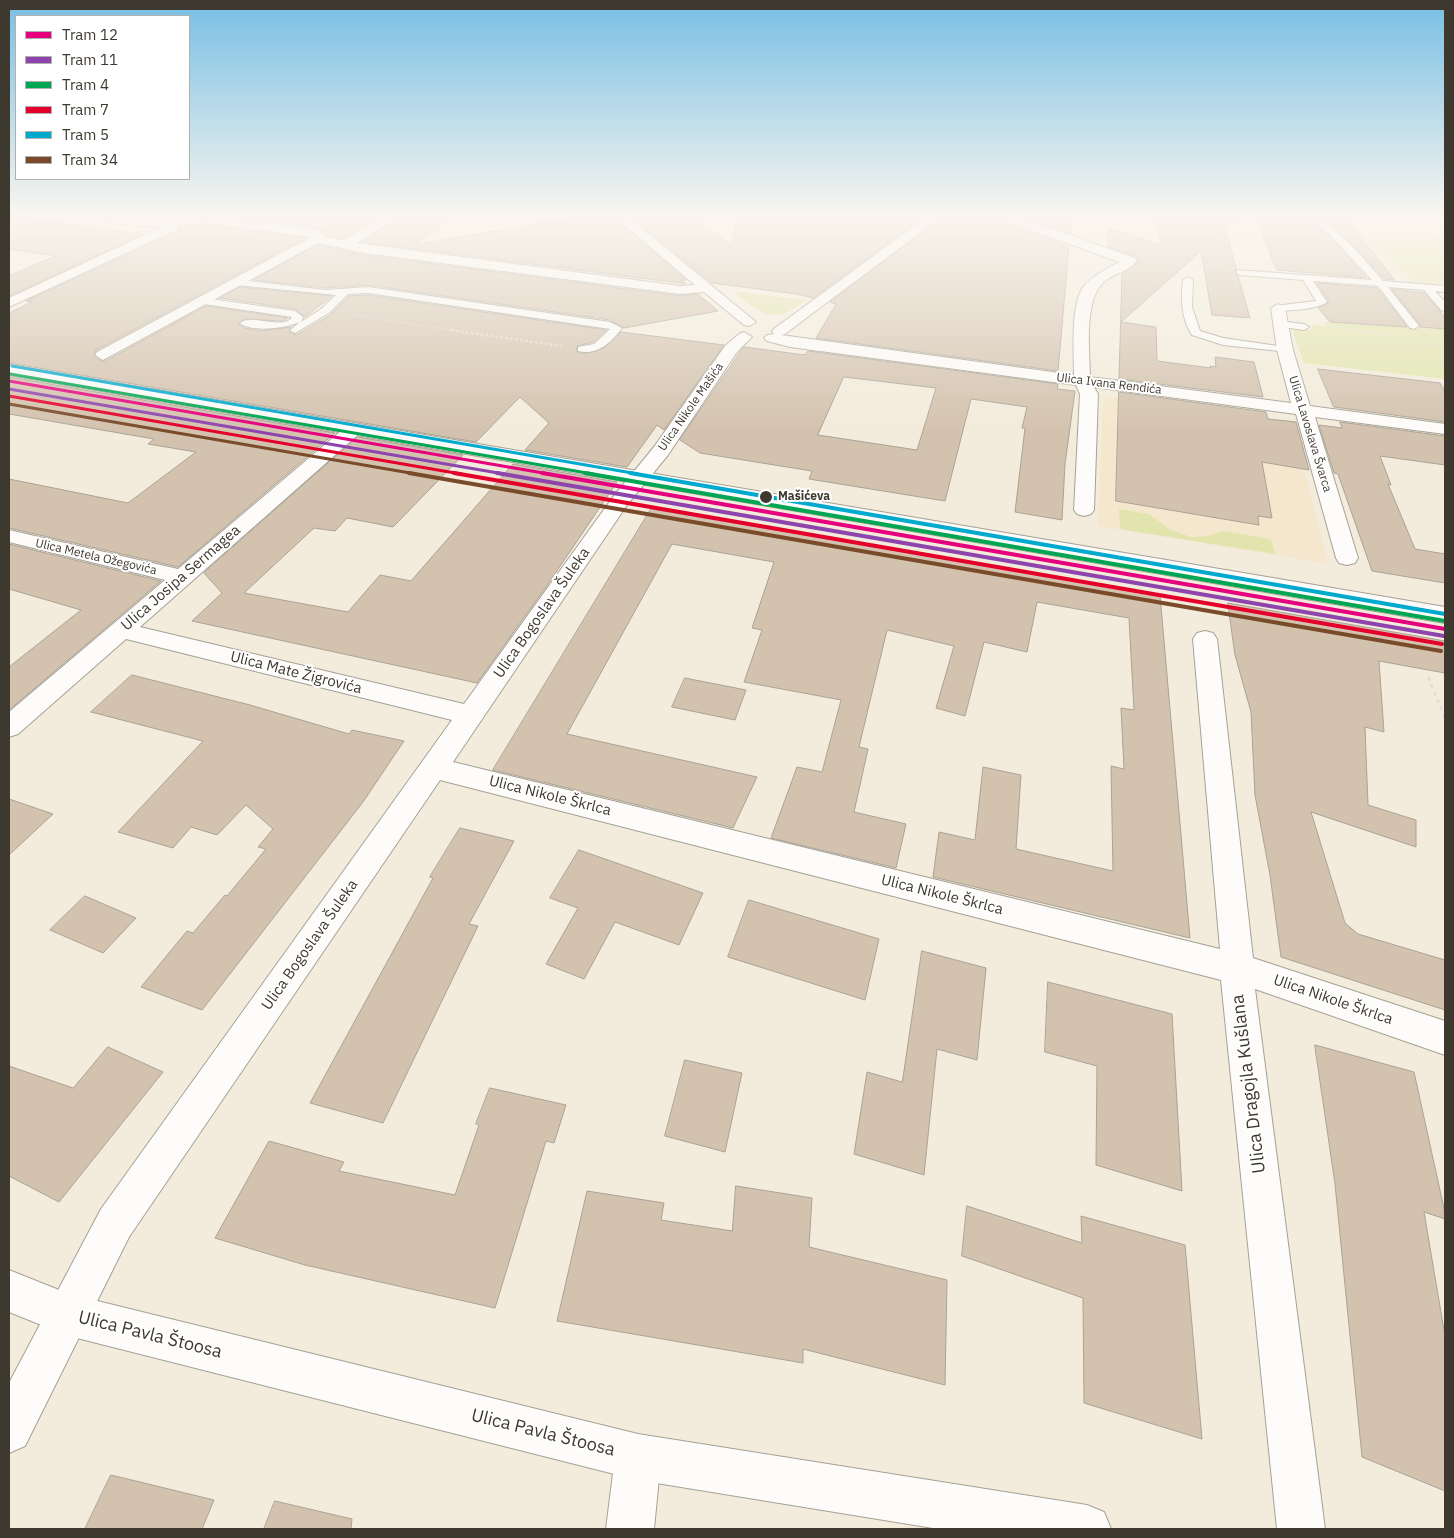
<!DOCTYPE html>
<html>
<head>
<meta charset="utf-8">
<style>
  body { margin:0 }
  #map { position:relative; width:1454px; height:1538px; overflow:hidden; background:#f3ecdc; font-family:"IBM Plex Sans",sans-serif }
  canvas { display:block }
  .frame { position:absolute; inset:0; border:10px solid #3e392e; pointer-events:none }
  .legend { position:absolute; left:15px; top:15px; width:175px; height:165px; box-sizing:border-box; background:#fff; border:1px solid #b2b0ab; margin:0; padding:6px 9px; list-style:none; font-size:15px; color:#3e392e }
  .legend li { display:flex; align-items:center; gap:10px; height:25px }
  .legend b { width:25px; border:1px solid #b2b0ab }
</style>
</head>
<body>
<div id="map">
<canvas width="1454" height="1538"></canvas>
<div class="frame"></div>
<ul class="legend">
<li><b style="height:6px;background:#e5007d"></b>Tram 12</li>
<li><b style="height:6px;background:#8e44ad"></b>Tram 11</li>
<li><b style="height:6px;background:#00a651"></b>Tram 4</li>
<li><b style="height:6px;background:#e4002b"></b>Tram 7</li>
<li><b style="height:6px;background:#00a9ce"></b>Tram 5</li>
<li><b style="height:6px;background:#7a4b2a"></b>Tram 34</li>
</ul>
</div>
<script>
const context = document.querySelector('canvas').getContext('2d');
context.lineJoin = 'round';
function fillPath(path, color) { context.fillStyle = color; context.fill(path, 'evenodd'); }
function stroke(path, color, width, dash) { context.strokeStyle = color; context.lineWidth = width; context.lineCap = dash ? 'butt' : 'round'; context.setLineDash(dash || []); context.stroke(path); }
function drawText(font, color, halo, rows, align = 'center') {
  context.font = font + ' "IBM Plex Sans",sans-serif'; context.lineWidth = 4; context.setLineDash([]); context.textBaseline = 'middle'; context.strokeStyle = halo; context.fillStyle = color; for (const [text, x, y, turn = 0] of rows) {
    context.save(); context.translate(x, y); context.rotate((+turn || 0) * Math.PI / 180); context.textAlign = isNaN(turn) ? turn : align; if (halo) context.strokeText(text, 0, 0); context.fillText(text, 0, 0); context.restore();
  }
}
const built = new Path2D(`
  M1438,228H1445V285L1409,282L1389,273L1359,236L1443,237Z
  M1103,396L1292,421L1328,564L1098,526Z`);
const green = new Path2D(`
  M1432,237L1445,239V283L1415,282L1368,239L1438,242Z
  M733,291L806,300C773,326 762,315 733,291Z
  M1324,322L1445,329V379L1304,363L1292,330L1312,329L1310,325L1326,326Z
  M1119,509L1149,514L1169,529L1191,537L1207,536L1224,531L1271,539L1275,554L1120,529Z`);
const building = new Path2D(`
  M9,217L49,221L143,234L9,296V276L55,256L9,249Z
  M232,217H371L376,219L344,238L326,235L324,230L310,226Z
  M400,217H455L415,245L576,217H613L686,280H681L686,284L362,242Z
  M631,217H692L732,245L737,217H924L813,298L796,294L712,283Z
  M943,217H1000L1003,222L1069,246L1058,371L816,338L836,304L830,302Z
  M1024,217H1071L1070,233Z
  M1154,217H1239L1225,229L1236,268L1235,274L1238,276L1250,318L1212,315L1201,251L1121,322L1156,327L1157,361L1211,368L1210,366L1216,367L1215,357L1254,362L1263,397L1119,379L1122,274L1139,261L1136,256L1108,247V228L1162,245Z
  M1256,217H1303L1328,235L1367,278L1277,270Z
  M1316,217H1344L1395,280L1384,279L1349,240L1327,222Z
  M205,225L305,238L96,350L94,357L104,362L206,306L288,318L282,321L245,319L238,324L245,328L260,331L291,327L289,332L296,335L330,315L349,296L368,295L606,330L593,342L577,346V352L585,354L604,348L621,332L724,345L664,430L657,425L627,467L525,450L549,423L520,397L476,442L9,363V313L32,302L26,301L179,231L181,226Z
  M318,245L364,255L680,296L698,294L718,311L624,328L610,320L368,285L326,288L254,280Z
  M1317,283L1377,288L1407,327L1330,322L1318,308L1329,302Z
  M240,287L332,296L305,317L295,309L220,298Z
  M1392,289L1424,293L1445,317V329L1420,327V325Z
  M744,347L805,355L808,351L1058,384L1057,389L1075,391L1065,464L1062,520L1015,512L1025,428H1022L1027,407L971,399L945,501L809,479L812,471L700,453L680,440ZM844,377L936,388L917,450L818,435Z
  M1318,369L1440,383L1445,391V422L1334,407Z
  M9,377L335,433L178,567L9,528V479L128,503L196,452L148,444L154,439L9,414Z
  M1119,392L1266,412L1268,419L1296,422L1309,470L1262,462L1272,518L1258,516L1259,525L1116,501Z
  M1340,422L1445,436V465L1380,456L1391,485L1388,484L1415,549L1445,554V583L1372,571L1338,474L1334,473L1319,425L1342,428Z
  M358,437L463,455L393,527L347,518L335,531L314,528L244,593L348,612L380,575L411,581L513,464L617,482L546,587L477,683L192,621L222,593L204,573Z
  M651,509L1160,595L1190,938L933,877L939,832L975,840L983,767L1021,775L1016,849L1113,871L1111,766L1124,769L1121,708L1134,710L1129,618L1037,602L1027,652L984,642L965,716L936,708L954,646L887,630L859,747L868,749L854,812L906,824L896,868L771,838L797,767L822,772L841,700L744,682L762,630L752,628L774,562L672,544L567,734L757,777L733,828L493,770Z
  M9,544L161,581L9,710V667L81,610L9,589Z
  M1228,603L1445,641V673L1379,661L1384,732L1365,727L1368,805L1416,820V847L1311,812L1345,923L1358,934L1445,960V1010L1281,957L1270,875L1255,795L1251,712L1235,655Z
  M132,675L250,705L349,734L352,730L404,741L363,802L202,1010L141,987L187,931L193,933L225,895L227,896L266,849L258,847L273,829L246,805L217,835L191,827L173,848L118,832L203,741L91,712Z
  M685,678L746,690L735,720L672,707Z
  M9,799L53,814L9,855Z
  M460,828L514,841L469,924L478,926L383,1123L310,1103L433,878L430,877Z
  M579,850L703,893L679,945L615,922L584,979L546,964L578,908L550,898Z
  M85,896L136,918L103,953L50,930Z
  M749,900L879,939L865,1000L728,957Z
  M922,951L986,968L977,1060L937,1049L924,1175L854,1154L867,1072L902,1082Z
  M1048,982L1172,1014L1182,1191L1096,1165L1097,1066L1045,1052Z
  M1315,1045L1414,1072L1445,1213V1219L1424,1212L1445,1336V1491L1362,1457L1335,1184Z
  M108,1047L163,1072L59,1202L9,1176V1066L73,1088Z
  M685,1060L742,1073L725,1152L665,1136Z
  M490,1088L566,1105L554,1143L546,1141L495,1308L305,1265L215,1238L269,1141L344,1162L339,1171L455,1195L479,1125L476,1124Z
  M736,1186L812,1198L809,1247L947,1280L945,1385L803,1349V1363L557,1321L587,1191L664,1203L661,1220L732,1231Z
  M967,1206L1082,1243L1081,1216L1185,1245L1202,1439L1084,1403L1083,1298L962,1256Z
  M111,1475L214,1500L202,1529H85Z
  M275,1501L352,1519L351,1529H264Z`);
const pathFar2 = new Path2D(`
  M1207,217L1222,248L1217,262L1220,268
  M9,232L47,217
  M16,232L35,228
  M1152,262L1176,264
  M1202,267L1221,268
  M757,300L781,303
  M352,315L459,331
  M1326,320L1331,326L1360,331`);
const pathFar1 = new Path2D(`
  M451,330L561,346
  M1353,330L1396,337
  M1426,340L1431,346L1445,347`);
const path = new Path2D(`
  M1428,677L1445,718`);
const service = new Path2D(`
  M373,217H393L394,218L390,220Z
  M1305,217C1331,216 1366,262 1383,281L1445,286V292L1435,291L1445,302V311L1441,310L1424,290L1388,287L1419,326L1414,329L1410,328L1378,286L1313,281L1327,302C1320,309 1284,312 1274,310V306L1316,301L1303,280L1240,275L1237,274V270L1372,280L1329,234Z
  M1188,277L1193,280L1192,307L1200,331L1223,338L1285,347L1289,348V352L1223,345L1192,335C1181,319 1181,299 1183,280Z
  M239,280L326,290L368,287L610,322L622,328C612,342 597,356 578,351V347L594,344L610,329L368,293L348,294L329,313L295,333L290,330L300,322C286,328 252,333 240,323C251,313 284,331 292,317L204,304L199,301L204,298L295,311L303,317L301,322L321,309L336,295L236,285V281Z
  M1279,321L1304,324L1309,327L1304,330L1275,326V322Z`);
const minor = new Path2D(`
  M87,217L145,219L217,217L310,228L323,232L324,237L344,240L384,217H398L357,243L680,286L695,285L615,217H628L756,322L749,326L744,325L704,292L680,294L364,253L318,243L103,360L95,355L97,352L311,237L205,223L179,224L178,229L9,307V298L166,225L145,227L93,221Z
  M927,217H941L785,334L781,335L1074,375C1074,353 1070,303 1084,286C1093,275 1107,269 1119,262L1004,220L1002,217H1019L1135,258L1137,261C1129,271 1113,274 1104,282C1083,300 1090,351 1090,377L1291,403L1277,350L1271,308L1278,304L1285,308L1293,350L1310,406L1445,424V434L1315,417L1358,558L1355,563L1347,565L1339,563L1336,558L1296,414L1094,387L1098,394L1094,510L1091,514L1084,516L1077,514L1074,510L1080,394L1076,385L790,347L767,341L764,338L767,335L774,334L772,331L775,328Z
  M744,332L752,337L737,352L668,455L627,505L453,762L1220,949L1193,639L1197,633L1205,631L1213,633L1217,639L1253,958L1445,1021V1055L1255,989L1325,1529H1277L1221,980L440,780L129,1237L25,1446L9,1453V1383L101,1209L452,720L126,639L18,734L9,737V712L165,580L9,542V530L178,569L348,425H360L363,429L360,433L140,627L464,704L613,497L654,447L725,346L739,334Z
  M638,1434L655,1440L661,1457L654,1529H606L615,1457L621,1440Z`);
const tertiary = new Path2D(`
  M9,1270L69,1294L638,1434L1087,1505L1104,1512L1111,1529H939L638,1480L69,1336L9,1312Z`);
const secondary = new Path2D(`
  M9,365L1445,607V623L9,375Z`);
const tram1Far1 = new Path2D(`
  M9,381L549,474`);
const tram1 = new Path2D(`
  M542,473L1445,629`);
const tram2Far1 = new Path2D(`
  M9,389L504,474`);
const tram2 = new Path2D(`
  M497,473L1444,636`);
const tram3Far1 = new Path2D(`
  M10,374L593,474`);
const tram3 = new Path2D(`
  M585,473L1445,621`);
const tram4Far1 = new Path2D(`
  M9,396L461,474`);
const tram4 = new Path2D(`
  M454,473L1442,644`);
const tram5Far1 = new Path2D(`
  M12,366L638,474`);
const tram5 = new Path2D(`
  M630,473L1445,614`);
const tram6Far1 = new Path2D(`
  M9,404L416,474`);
const tram6 = new Path2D(`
  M409,473L1441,651`);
const markers = [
  [766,497,7,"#3e392e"]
];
const farStreetnames = [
  ["Ulica Ivana Rendića",1109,384,7],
  ["Ulica Nikole Mašića",691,407,-55],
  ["Ulica Lavoslava Švarca",1310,434,73],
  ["Ulica Metela Ožegovića",96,557,13]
];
const farStopnames = [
  ["Mašićeva",778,497]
];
const streetNames = [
  ["Ulica Josipa Sermagea",181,578,-41],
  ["Ulica Bogoslava Šuleka",542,613,-55],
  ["Ulica Mate Žigrovića",296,673,14],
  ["Ulica Nikole Škrlca",550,796,14],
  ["Ulica Nikole Škrlca",942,895,14],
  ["Ulica Bogoslava Šuleka",310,945,-55],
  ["Ulica Nikole Škrlca",1333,1000,19]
];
const nearStreetnames = [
  ["Ulica Dragojla Kušlana",1249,1084,-97],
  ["Ulica Pavla Štoosa",150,1335,14],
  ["Ulica Pavla Štoosa",543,1433,14]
];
fillPath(built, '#f4e7cd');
fillPath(green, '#e1e5ad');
fillPath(building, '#d3c2ae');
stroke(building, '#a9a297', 1);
stroke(service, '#a6a195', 2);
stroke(minor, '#a6a195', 2);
stroke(tertiary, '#a6a195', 2);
stroke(secondary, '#a6a195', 2);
stroke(pathFar2, '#e2dfda', 1, [2, 2]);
stroke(pathFar1, '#e2dfda', 2, [2.5, 2.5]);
stroke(path, '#e2dfda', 3, [4, 4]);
fillPath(service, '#fdfcfa');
fillPath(minor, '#fdfcfa');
fillPath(tertiary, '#fdfcfa');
fillPath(secondary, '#fdfcfa');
stroke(tram1Far1, '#e5007d', 3);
stroke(tram1, '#e5007d', 4);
stroke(tram2Far1, '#8e44ad', 3);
stroke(tram2, '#8e44ad', 4);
stroke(tram3Far1, '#00a651', 3);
stroke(tram3, '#00a651', 4);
stroke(tram4Far1, '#e4002b', 3);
stroke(tram4, '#e4002b', 4);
stroke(tram5Far1, '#00a9ce', 3);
stroke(tram5, '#00a9ce', 4);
stroke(tram6Far1, '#7a4b2a', 3);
stroke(tram6, '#7a4b2a', 4);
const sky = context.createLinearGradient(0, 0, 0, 432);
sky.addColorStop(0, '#77bee4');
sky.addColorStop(0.5, '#faf6ef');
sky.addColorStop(1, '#faf6ef00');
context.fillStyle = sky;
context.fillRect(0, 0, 1454, 432);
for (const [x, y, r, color] of markers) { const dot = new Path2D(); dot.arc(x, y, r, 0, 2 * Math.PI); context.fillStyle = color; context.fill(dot); stroke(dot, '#fff', 2); }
drawText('12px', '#3e392e', '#fff', farStreetnames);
drawText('bold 12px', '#3e392e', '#fff', farStopnames, 'left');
drawText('15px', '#3e392e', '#fff', streetNames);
drawText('18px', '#3e392e', '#fff', nearStreetnames);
</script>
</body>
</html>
